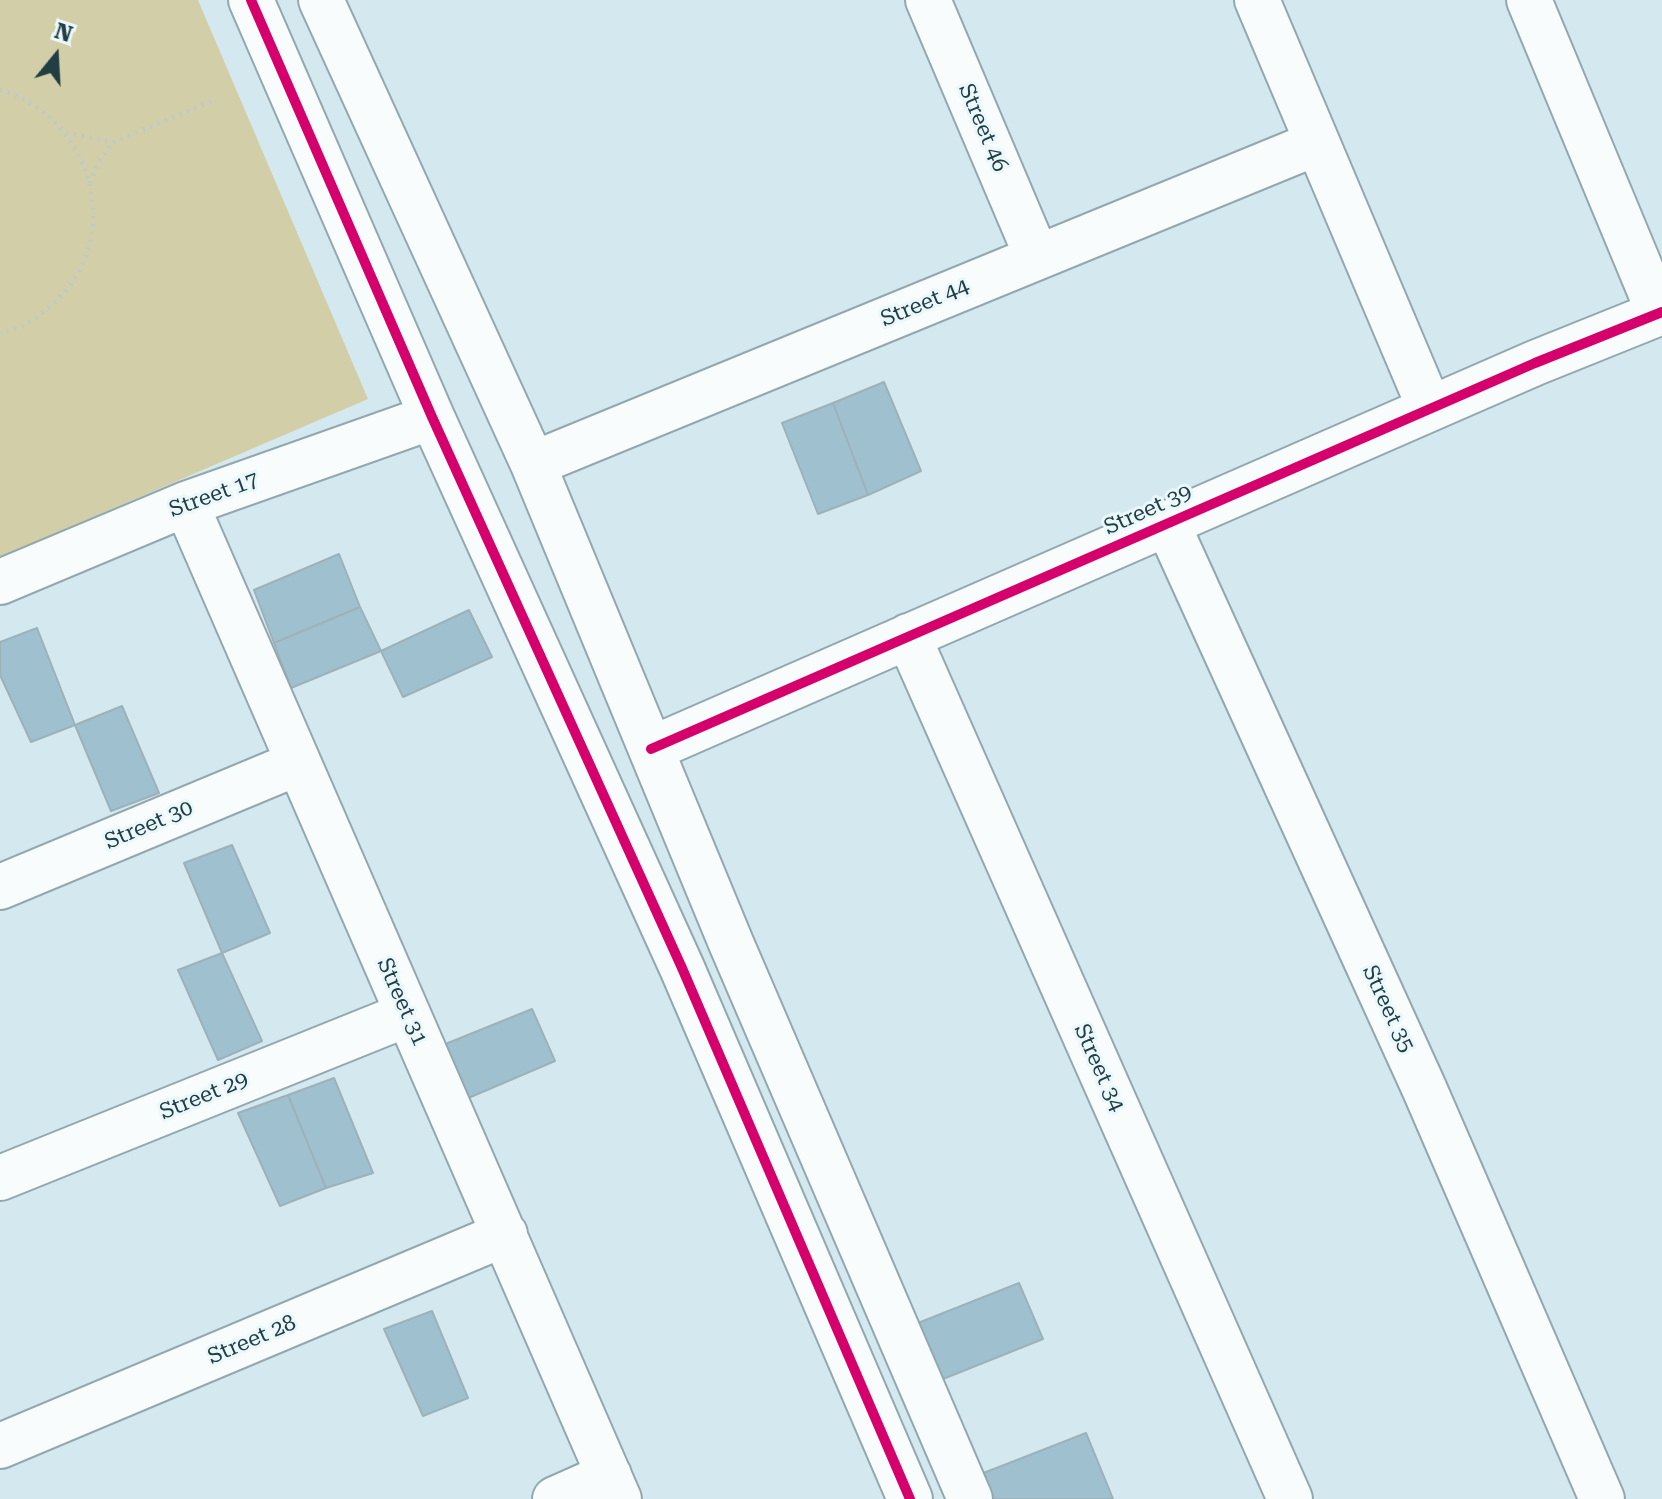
<!DOCTYPE html>
<html>
<head>
<meta charset="utf-8">
<style>
  body { margin:0 }
  #map { position:relative; width:1662px; height:1499px; overflow:hidden; background:#d3e9ef; font-family:"Roboto Serif",serif }
  canvas { display:block }
  .north { position:absolute; left:16px; top:16px; width:80px; height:80px; -webkit-text-stroke:6px #ebf8fb; paint-order:stroke; rotate:18deg; font-size:22px; font-weight:700; line-height:32px; text-align:center; color:#213e44 }
  .north::after { content:''; display:block; margin:auto; width:28px; height:36px; background:#213e44; clip-path:polygon(50% 0,100% 100%,50% 72%,0 100%) }
</style>
</head>
<body>
<div id="map">
<canvas width="1662" height="1499"></canvas>
<div class="north">N</div>
</div>
<script>
const context = document.querySelector('canvas').getContext('2d');
context.lineJoin = 'round';
function fillPath(path, color) { context.fillStyle = color; context.fill(path, 'evenodd'); }
function stroke(path, color, width, dash) { context.strokeStyle = color; context.lineWidth = width; context.lineCap = dash ? 'butt' : 'round'; context.setLineDash(dash || []); context.stroke(path); }
function drawText(font, color, halo, rows, align = 'center') {
  context.font = font + ' "Roboto Serif",serif'; context.lineWidth = 6; context.setLineDash([]); context.textBaseline = 'middle'; context.strokeStyle = halo; context.fillStyle = color; for (const [text, x, y, turn = 0] of rows) {
    context.save(); context.translate(x, y); context.rotate((+turn || 0) * Math.PI / 180); context.textAlign = isNaN(turn) ? turn : align; if (halo) context.strokeText(text, 0, 0); context.fillText(text, 0, 0); context.restore();
  }
}
const green = new Path2D(`
  M0,0H198L368,399L0,557Z`);
const building = new Path2D(`
  M884,382L921,471L868,495L833,403Z
  M833,403L868,495L818,514L782,423Z
  M339,554L360,607L274,643L254,590Z
  M360,607L381,651L291,688L274,643Z
  M469,610L492,657L403,697L381,651Z
  M37,628L75,725L31,742L0,675V642Z
  M122,706L159,793L111,811L75,725Z
  M232,845L270,933L222,953L184,863Z
  M222,953L262,1041L218,1060L178,970Z
  M532,1009L555,1061L466,1099L443,1045Z
  M334,1078L373,1173L326,1188L288,1095Z
  M288,1095L326,1188L280,1206L238,1113Z
  M1019,1283L1043,1339L938,1381L913,1325Z
  M432,1311L468,1398L423,1416L384,1329Z
  M1086,1433L1113,1499H992L981,1474Z`);
const path = new Path2D(`
  M0,90C80,113 120,210 73,281C69,288 62,294 57,300C42,315 21,330 0,333
  M66,133L113,142L215,100
  M90,183L99,162L113,142`);
const minor = new Path2D(`
  M251,0L432,417L682,968L910,1499
  M321,0L533,464L731,943L970,1499
  M928,0L1037,257
  M1257,0L1430,409
  M1529,0L1659,313
  M533,464L1317,143
  M186,504L619,1499
  M1167,523L1424,1088L1602,1499
  M0,582L186,504L432,417
  M908,636L1290,1499
  M651,749L1535,363L1662,312
  M0,887L298,763
  M0,1178L408,1014
  M0,1446L505,1234
  M555,1499L609,1475`);
const cycleway = new Path2D(`
  M251,0L432,417L682,968L910,1499
  M651,749L1535,363L1662,312`);
const streetNames = [
  ["Street 46",983,128,67],
  ["Street 44",925,303,-22],
  ["Street 17",214,495,-20],
  ["Street 39",1148,510,-24],
  ["Street 30",149,825,-23],
  ["Street 31",402,1002,66],
  ["Street 35",1388,1009,65],
  ["Street 34",1099,1068,66],
  ["Street 29",204,1096,-22],
  ["Street 28",252,1340,-23]
];
fillPath(green, '#d2cfa8');
fillPath(building, '#9fc1cf');
stroke(building, '#9db1b9', 2);
stroke(minor, '#92a8ae', 48);
stroke(path, '#bec9cc', 5, [2, 6]);
stroke(minor, '#f8fcfd', 44);
stroke(cycleway, '#d6006c', 10);
drawText('22px', '#213e44', '#ebf8fb', streetNames);
</script>
</body>
</html>
